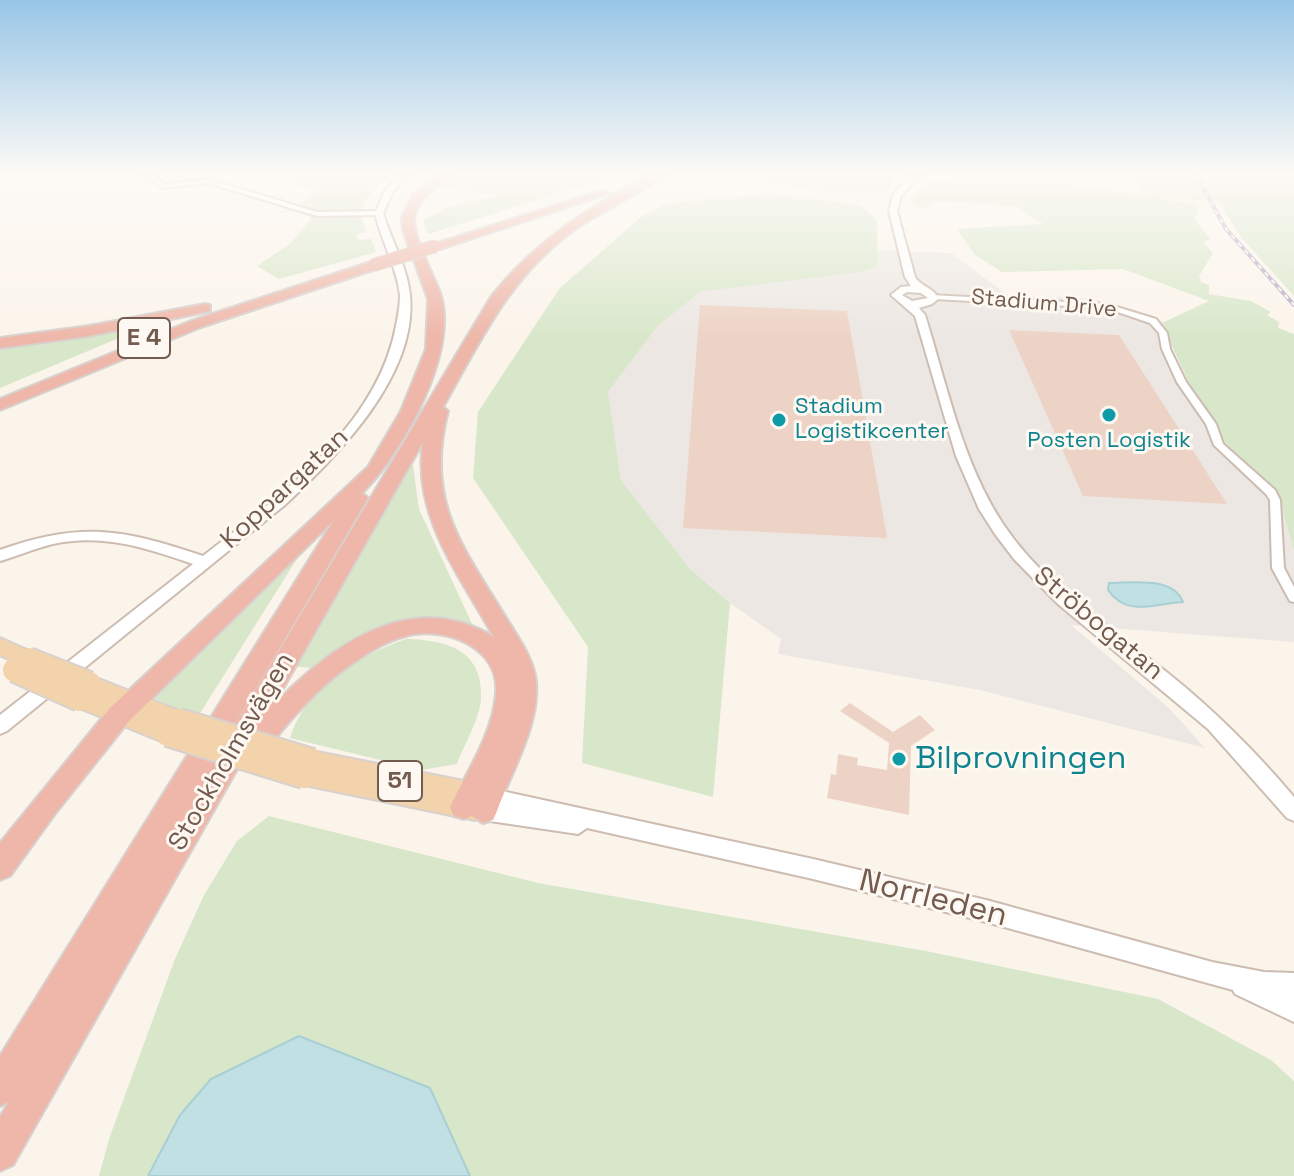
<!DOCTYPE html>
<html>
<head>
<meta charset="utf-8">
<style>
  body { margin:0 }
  canvas { display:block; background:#fbf4eb }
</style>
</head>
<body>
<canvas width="1294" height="1176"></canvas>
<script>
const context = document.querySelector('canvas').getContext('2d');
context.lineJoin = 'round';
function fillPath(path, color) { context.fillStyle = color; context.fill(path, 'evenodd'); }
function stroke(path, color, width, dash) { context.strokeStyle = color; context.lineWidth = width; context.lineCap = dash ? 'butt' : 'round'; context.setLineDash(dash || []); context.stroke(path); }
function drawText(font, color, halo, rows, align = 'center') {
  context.font = font + ' "Space Grotesk",sans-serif'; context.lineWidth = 6; context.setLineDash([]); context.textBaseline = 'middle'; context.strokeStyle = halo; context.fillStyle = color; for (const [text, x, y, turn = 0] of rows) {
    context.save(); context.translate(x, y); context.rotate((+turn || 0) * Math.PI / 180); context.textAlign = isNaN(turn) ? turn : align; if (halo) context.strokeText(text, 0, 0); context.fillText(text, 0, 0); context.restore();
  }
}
const industrial = new Path2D(`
  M878,250L951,253L1006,294L1094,299L1164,322L1174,353L1200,407L1224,443L1277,491L1294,551V642L1071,625L1169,708L1205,748L980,690L778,654L781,639L730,603L690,569L621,480L608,392L657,327L700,292L861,272L878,266Z`);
const green = new Path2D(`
  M296,175H390C375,186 367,197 360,214L366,231L356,235L359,240L371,239L376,252L279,279L257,266L291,243L311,219L307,213L294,211L276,214L305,200L315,189L291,185L302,179Z
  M462,175H618L428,234L423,220L447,208L497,195L438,188Z
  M753,175H887L894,179L890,191C847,200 793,189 753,175Z
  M1140,175H1294V296L1241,237L1218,201L1164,199L1199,205L1195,220L1210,239L1203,242L1213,253L1199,276L1201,282L1209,285V294L1251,301L1271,312L1267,315L1279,322L1278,328L1294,334V551L1277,491L1224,443L1200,407L1166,333L1164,322L1209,301L1123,269L1002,272L975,255L957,229L1043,224L1016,206L940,201L923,208L914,206L911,199L929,181L1060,183L1153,196L1139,189Z
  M768,194L861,205L877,221L878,266L861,272L700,292L657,327L608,392L621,480L690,569L730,603L713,797L582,763L588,647L473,478L478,412L559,289L642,216L665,204Z
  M157,322L0,388V347Z
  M412,458L419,509L473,626C392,614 377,623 311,668L291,666Z
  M300,554L197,718L153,698Z
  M406,639C446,640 484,649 481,700C479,720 464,745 457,764L421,770L290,738C306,686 358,656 406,639Z
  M269,816L538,883L926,951L1158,999L1271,1060L1294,1081V1176H99L109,1139L175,959L204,895L237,841Z`);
const water = new Path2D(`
  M1109,583C1132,583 1173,576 1183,602C1156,603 1127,618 1108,590Z
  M299,1036L430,1088L470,1176H148L180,1115L211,1079Z`);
const building = new Path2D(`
  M700,305L847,311L887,538L683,528Z
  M1009,330L1119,335L1227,504L1083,496Z
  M850,703L893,732L920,715L935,730L911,746L909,815L827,798L831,774L836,775L838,754L858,758L857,765L887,770L889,743L840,711Z`);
const minor = new Path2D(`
  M145,175H152L165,184L208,179L317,212L379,211L382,213L379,215L317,216L208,183L164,188Z
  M930,295L1107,304L1156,319L1167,333L1170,349L1186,382L1216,424L1223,444L1275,490L1280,500L1284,568L1294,587V602L1290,601L1272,568L1270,500L1266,494L1214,445L1206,424L1177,382L1162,349L1159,333L1150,323L1106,308L933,299H930Z`);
const tertiary = new Path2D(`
  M400,175H409L394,190L383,213C391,240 407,266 410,295C418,375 339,454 286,504L7,731L0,734V715L193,564C147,548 102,533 53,544C35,548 18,556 0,561V550C80,521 124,529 203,556C279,497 377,427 396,326C398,316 400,306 400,295C397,267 381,241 375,213L386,189Z
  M911,175H920L901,196L897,211L915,277C921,287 935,288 938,299L932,304L919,308L925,315C947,385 962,462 1003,524C1045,587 1112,628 1169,674C1215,711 1256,752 1294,797V821L1287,818L1208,729L1058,604L1014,559L995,534L979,509L956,456L915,316L891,295L901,287L911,286L905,277L889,211L893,195ZM907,292L921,293L928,298L912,301L902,295Z
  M488,788L813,859L986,900L1212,962L1264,972L1294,973V1022L1235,994L1233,990L986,922L813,879L587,828L578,834L483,820L476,817L473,811L476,805L481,803L478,797L481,791Z`);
const primary = new Path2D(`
  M0,638L36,654L39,660L36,666L28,668L0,655Z
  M89,675L187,714L191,721L187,728L178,730L180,734L176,741L168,744L72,705L69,699L72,693L84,691L78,684L81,678Z
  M312,751L484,785L493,788L497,796L493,804L486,806L484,817L475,820L295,783L292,776L295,769L302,766L300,761L303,754Z`);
const motorway = new Path2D(`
  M438,175H450C437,188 420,196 415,215C410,235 435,276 441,296C458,353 402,454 362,493L368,498L191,798L491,297C534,242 588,208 649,175H663C637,197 602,210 574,230C511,275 480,341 443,407L448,411C424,502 463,547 508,621C519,639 534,660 536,682C540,725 511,772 497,811L493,820L483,823L472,816L464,819L454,816L450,807C467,772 493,733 496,694C500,650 452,629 415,634C395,637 375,648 359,659C318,685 286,725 255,763L246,766L240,764L13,1165L0,1171V1117L9,1102L0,1106V1056L334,520L128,722L54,815L10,876L0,880V843L110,708L368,467L401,411L426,349L428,299L403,230L402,217L414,194ZM423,442C412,516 460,576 494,637C411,587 331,645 273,706Z
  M600,191L610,193L440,249L429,246Z
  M374,261L381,265L379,268L201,327L0,410V399L191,321Z
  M205,304L210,305V311L89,336L0,348V338L89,326Z`);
const rail = new Path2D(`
  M1196,175L1226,229L1294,305`);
const primaryBridge = new Path2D(`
  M28,660L89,684
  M15,670L80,699
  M179,721L312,761
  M168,734L304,776`);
const motorwayBridge = new Path2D(`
  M374,265L435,246`);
const markers = [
  [1109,415,8,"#0f9aa8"],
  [779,420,8,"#0f9aa8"],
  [899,759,8,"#0f9aa8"]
];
const farStreetnames = [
  ["Stadium Drive",1044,304,5]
];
const farCulturenames = [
  ["Stadium",795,407],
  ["Logistikcenter",795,432],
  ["Posten Logistik",1109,441,"center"]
];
const shields = [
  [144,338,52],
  [400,781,44]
];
const shieldNames = [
  ["E 4",144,338],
  ["51",400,781]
];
const streetNames = [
  ["Koppargatan",285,489,-43],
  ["Ströbogatan",1098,624,40],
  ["Stockholmsvägen",232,752,-60]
];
const nearCulturenames = [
  ["Bilprovningen",915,759]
];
const nearStreetnames = [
  ["Norrleden",933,899,14]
];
fillPath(industrial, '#ece7e3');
fillPath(green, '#d8e7ca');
fillPath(water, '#c1e0e3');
stroke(water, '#a8cfd3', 2);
fillPath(building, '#edd3c5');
stroke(minor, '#ccbcb1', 4);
stroke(tertiary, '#ccbcb1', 4);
stroke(primary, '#d8d1ce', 4);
stroke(motorway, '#d8d1ce', 4);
fillPath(minor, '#fff');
fillPath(tertiary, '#fff');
fillPath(primary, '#f2d3ab');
fillPath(motorway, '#eeb7a9');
stroke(rail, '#b6a9c4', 4);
stroke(rail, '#fdf8f1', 2, [5]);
stroke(primaryBridge, '#d8d1ce', 28, []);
stroke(motorwayBridge, '#d8d1ce', 14, []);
stroke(primaryBridge, '#f2d3ab', 24);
stroke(motorwayBridge, '#eeb7a9', 12);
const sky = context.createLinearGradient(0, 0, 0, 340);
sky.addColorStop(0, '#98c6e6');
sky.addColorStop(0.51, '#fdfaf6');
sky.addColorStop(1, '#fdfaf600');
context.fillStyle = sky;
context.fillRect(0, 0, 1294, 340);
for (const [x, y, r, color] of markers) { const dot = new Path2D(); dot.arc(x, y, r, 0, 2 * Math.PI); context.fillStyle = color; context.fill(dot); stroke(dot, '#fdf8f1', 3); }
drawText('22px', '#735b50', '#fdf8f1', farStreetnames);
drawText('22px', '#0d838f', '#fdf8f1', farCulturenames, 'left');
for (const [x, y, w] of shields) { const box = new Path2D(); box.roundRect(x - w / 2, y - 20, w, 40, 6); context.fillStyle = '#fdf8f1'; context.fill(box); stroke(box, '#735b50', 2); }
drawText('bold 24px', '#735b50', null, shieldNames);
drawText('26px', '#735b50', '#fdf8f1', streetNames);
drawText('32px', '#0d838f', '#fdf8f1', nearCulturenames, 'left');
drawText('32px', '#735b50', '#fdf8f1', nearStreetnames);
</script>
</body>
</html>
